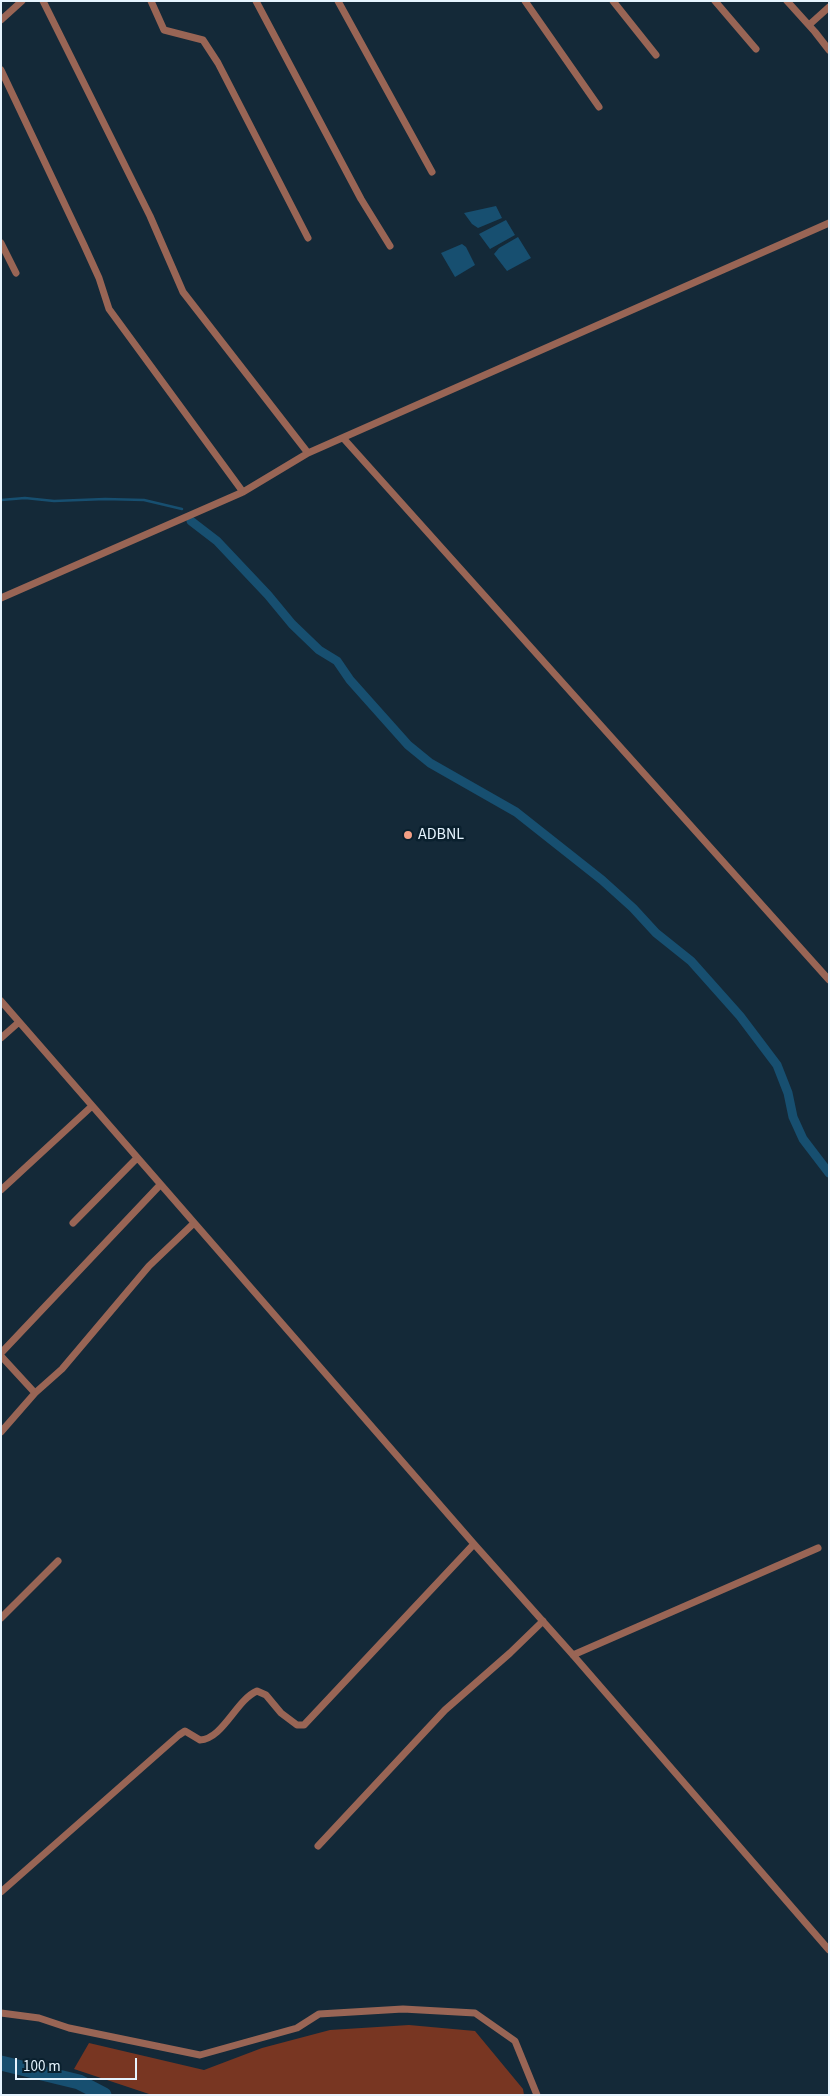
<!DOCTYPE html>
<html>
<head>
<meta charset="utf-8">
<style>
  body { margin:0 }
  #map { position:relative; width:830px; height:2096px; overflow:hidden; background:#142938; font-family:"Source Sans 3",sans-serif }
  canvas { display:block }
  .frame { position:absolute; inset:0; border:2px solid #e6f4fe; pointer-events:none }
  .scale { position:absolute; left:15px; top:2058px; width:122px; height:22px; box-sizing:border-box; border:2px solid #e6f4fe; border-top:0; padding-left:6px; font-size:15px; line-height:18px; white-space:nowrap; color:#e6f4fe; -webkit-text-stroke:4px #0a202e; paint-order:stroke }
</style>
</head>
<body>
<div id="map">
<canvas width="830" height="2096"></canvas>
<div class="frame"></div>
<div class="scale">100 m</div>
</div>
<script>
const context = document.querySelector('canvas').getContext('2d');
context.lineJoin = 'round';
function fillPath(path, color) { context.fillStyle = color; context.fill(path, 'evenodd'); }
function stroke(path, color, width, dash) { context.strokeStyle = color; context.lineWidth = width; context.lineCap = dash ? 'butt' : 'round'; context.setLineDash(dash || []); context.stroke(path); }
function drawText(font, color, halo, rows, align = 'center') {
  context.font = font + ' "Source Sans 3",sans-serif'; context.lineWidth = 5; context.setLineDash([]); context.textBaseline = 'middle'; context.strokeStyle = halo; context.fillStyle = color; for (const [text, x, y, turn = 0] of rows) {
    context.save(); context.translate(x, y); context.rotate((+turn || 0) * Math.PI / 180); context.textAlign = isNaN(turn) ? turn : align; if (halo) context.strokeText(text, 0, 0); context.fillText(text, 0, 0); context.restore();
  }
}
const green = new Path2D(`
  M409,2025L475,2031L523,2089L524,2095H152L74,2069L89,2043L204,2070L262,2048L330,2030Z`);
const water = new Path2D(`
  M496,206L502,218L478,228L472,224L464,213Z
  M506,220L515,235L490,249L479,234Z
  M518,237L531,258L507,271L494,254L499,248Z
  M462,244L466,247L475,265L455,277L441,253Z`);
const stream = new Path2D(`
  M1,500L25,498L54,501L105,499L144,500L182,509`);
const canal = new Path2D(`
  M191,521L217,541L268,595L292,624L319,650L337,661L350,680L408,745L430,763L516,812L602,880L633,908L656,933L691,961L740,1016L777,1065L788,1093L793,1117L803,1139L829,1173`);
const river = new Path2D(`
  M1,2063L79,2082L104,2095`);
const minor = new Path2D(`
  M43,1L150,216L183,292L308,453
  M151,1L164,30L203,40L218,63L308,238
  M256,1L361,199L390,246
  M338,1L432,172
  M525,1L599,107
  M613,1L656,55
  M715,1L756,49
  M787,1L815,32L829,50
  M1,20L22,1
  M809,25L829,7
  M1,70L84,245L99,278L109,309L243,492
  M1,243L16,273
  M344,439L829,980
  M1,598L243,492L308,453L829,223
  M1,1001L474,1544L573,1655L829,1950
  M1,1038L19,1022
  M1,1190L92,1106
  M73,1223L137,1158
  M1,1353L160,1185
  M1,1356L35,1393
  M1,1432L35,1393L62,1369L149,1266L194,1223
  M1,1618L58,1561
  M573,1655L818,1548
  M318,1846L445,1710L510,1653L543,1621
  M1,1892L179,1735L185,1731L200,1740C223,1739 236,1700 257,1691L266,1695L281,1713L297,1725H304L474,1544
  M1,2013L39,2018L69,2028L200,2055L297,2028L319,2014L403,2009L475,2013L515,2041L537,2095`);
const markers = [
  [408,835,5,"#f39f85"]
];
const poiNames = [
  ["ADBNL",418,835]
];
fillPath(green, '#783622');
fillPath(water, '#174f70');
stroke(stream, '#174f70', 2.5);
stroke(canal, '#174f70', 9);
stroke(river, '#174f70', 15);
stroke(minor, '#996555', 7);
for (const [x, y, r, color] of markers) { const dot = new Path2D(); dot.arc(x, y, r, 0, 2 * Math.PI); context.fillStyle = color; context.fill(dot); stroke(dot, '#0a202e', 2); }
drawText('16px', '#e6f4fe', '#0a202e', poiNames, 'left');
</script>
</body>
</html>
